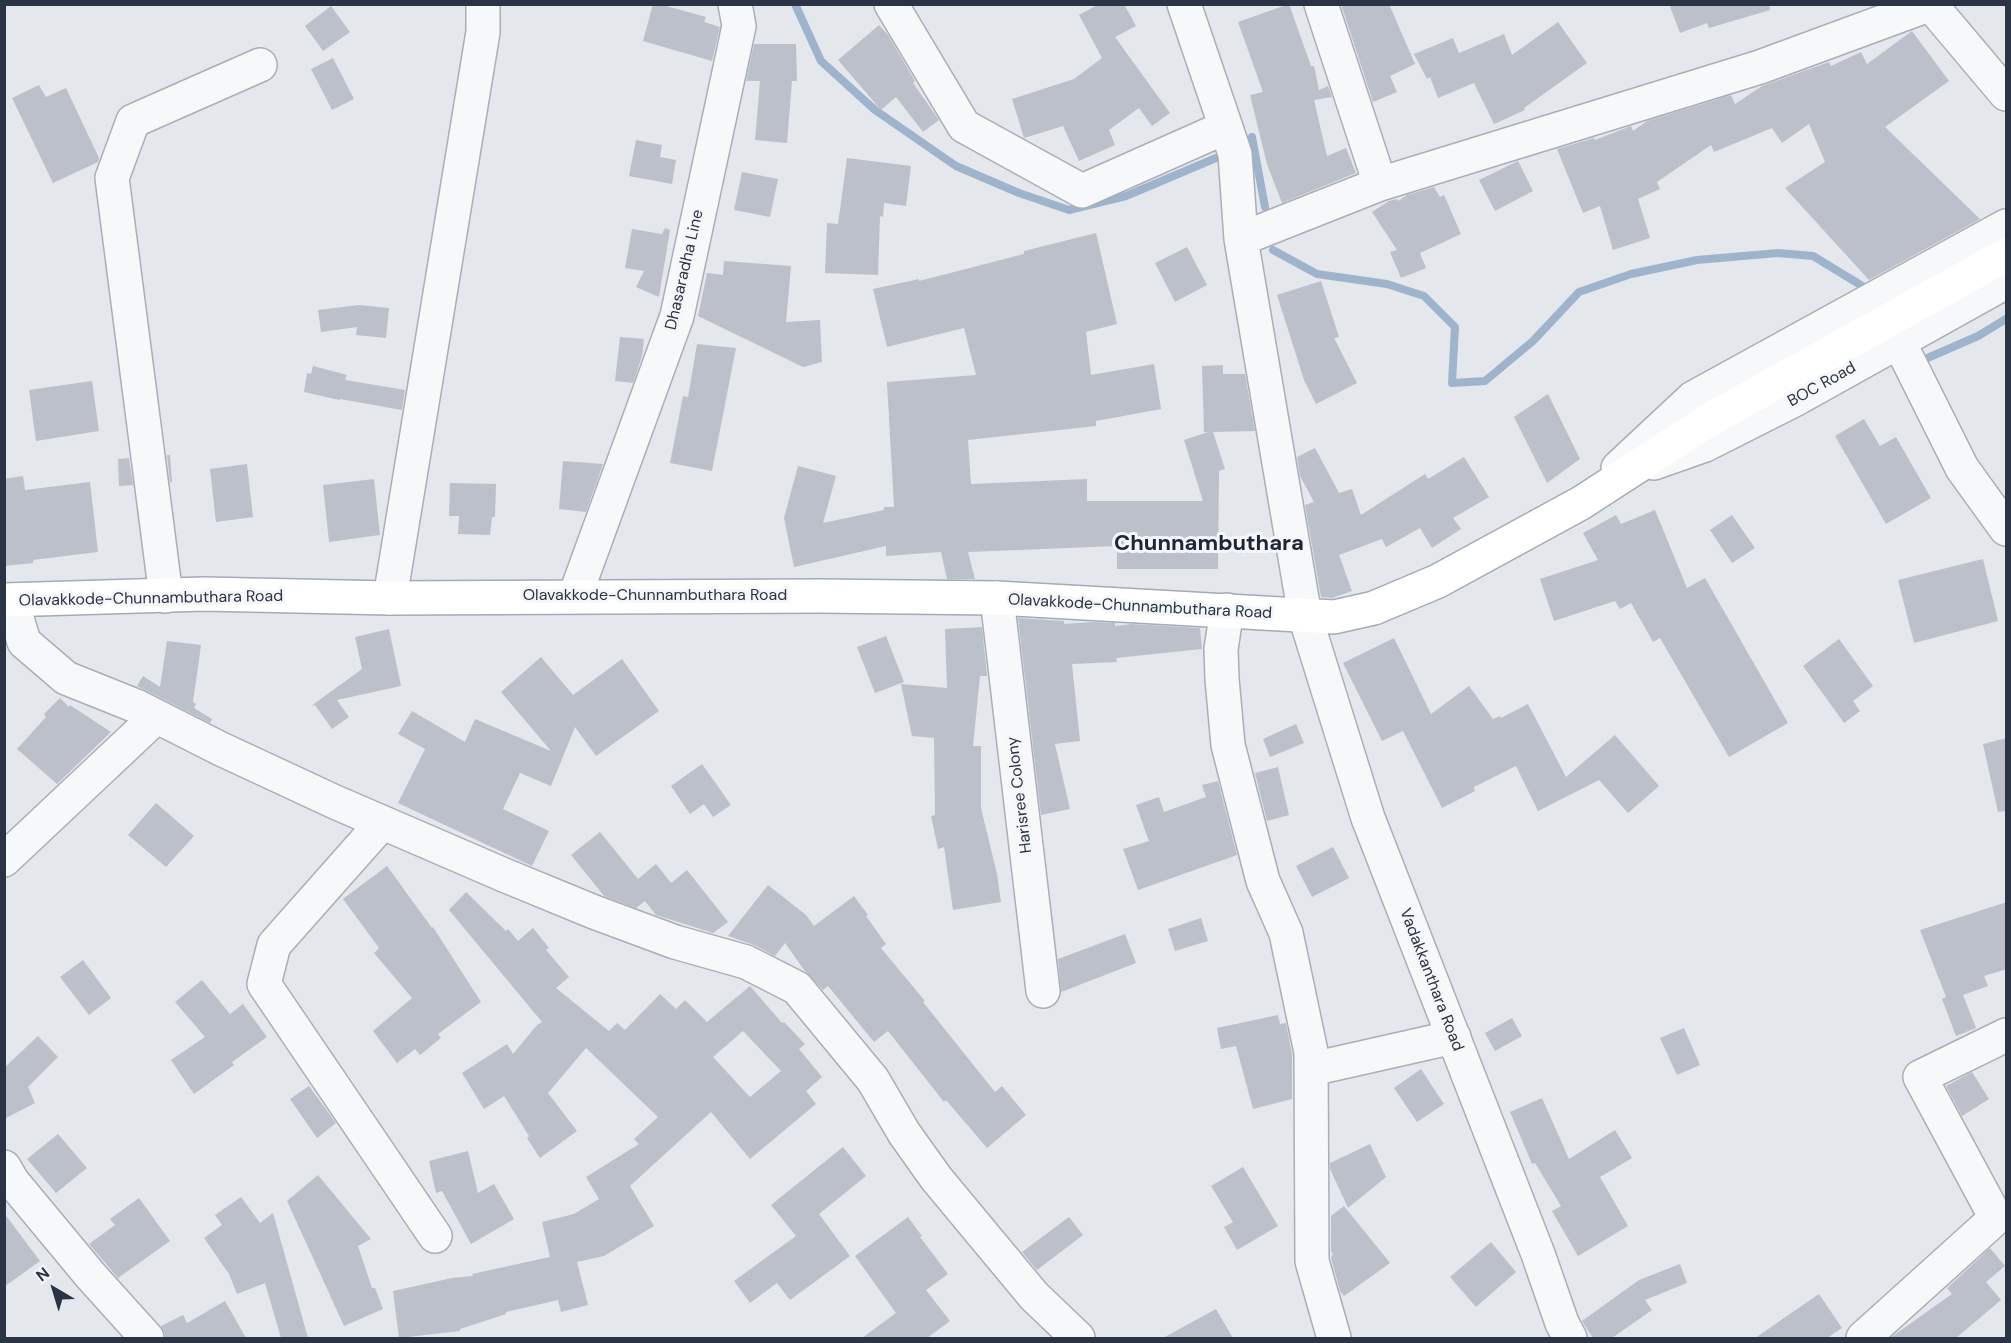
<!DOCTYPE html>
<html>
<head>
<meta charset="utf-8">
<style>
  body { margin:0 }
  #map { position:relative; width:2011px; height:1343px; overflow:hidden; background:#e4e7ec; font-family:"DM Sans",sans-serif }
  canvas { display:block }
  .frame { position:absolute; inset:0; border:6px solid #2b3445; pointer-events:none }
  .north { position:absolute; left:24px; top:1259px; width:60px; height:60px; -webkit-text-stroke:4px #f4f6f9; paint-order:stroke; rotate:322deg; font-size:16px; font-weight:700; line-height:24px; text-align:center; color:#2b3445 }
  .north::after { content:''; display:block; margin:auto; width:21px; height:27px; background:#2b3445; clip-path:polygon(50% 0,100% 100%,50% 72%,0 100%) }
</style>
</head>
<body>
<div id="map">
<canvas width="2011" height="1343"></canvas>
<div class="frame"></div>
<div class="north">N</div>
</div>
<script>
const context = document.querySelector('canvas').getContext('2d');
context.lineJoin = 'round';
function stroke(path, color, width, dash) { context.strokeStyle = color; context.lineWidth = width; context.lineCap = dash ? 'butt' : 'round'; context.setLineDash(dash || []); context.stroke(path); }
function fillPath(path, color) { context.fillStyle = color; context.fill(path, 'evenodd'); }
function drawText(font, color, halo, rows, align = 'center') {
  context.font = font + ' "DM Sans",sans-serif'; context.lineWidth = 6; context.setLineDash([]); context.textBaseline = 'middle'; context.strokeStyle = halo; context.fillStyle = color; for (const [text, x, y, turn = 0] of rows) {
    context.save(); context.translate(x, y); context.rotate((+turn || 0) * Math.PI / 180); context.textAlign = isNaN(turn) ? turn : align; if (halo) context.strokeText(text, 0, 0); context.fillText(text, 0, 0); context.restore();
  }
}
const stream = new Path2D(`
  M795,4L821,61L875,110L956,166L1019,193L1069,210L1126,196L1216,158
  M1252,137L1265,207
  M1273,250L1317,274L1387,284L1424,296L1455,327L1452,383L1485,381L1533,341L1579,292L1631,274L1697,260L1778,253L1813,256L1864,287
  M1920,357L1923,360L1978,336L2006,319`);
const building = new Path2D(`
  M653,4H659L706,17L704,22L720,27L712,61L643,41Z
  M1099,4H1124L1136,26L1115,37L1170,113L1152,126L1139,108L1109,130L1115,145L1079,161L1063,126L1024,138L1012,99L1074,79L1102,58L1079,15Z
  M1289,4L1311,66H1314L1319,90L1328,86L1332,97L1314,100L1327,156L1346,148L1356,173L1282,203L1267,164L1250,95L1263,92L1238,22Z
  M1341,4H1389L1415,64L1390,76L1397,92L1373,102Z
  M1669,4H1769L1770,10L1709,28L1707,23L1680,33Z
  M331,6L350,32L323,51L305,26Z
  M1558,22L1587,63L1524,108L1525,110L1494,124L1474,83L1438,98L1430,77L1427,79L1414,54L1453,38L1459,53L1504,34L1512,55Z
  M879,25L888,35L915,81L913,83L939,120L923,132L896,97L881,110L838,60Z
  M1912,31L1949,81L1885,127L1980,219L1869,280L1785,188L1825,162L1809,124L1782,143L1772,128L1714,152L1711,145L1657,182L1660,189L1638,199L1650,238L1613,250L1600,206L1583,213L1557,149L1594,138L1595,140L1631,126L1633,131L1647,121L1731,95L1735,104L1762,86L1829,62L1831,66L1861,52L1867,64Z
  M754,44H796L797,81H792L787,143L755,140L760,81H746Z
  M333,58L354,99L332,110L311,69Z
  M39,85L46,97L66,88L99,158L98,162L53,183L12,98Z
  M636,140L662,145L660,157L676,160L672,184L629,176Z
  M847,158L911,166L906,206L884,203L883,217L880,216L878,275L825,273L827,223L838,224Z
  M1518,161L1533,191L1495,211L1479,180Z
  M742,172L778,179L770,217L734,210Z
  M1434,187L1440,197L1444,195L1461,234L1420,253L1426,268L1401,278L1390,252L1397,250L1372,212L1389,201L1397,199L1398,201L1407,195Z
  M665,228L670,230L659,297L636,287L644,271L625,268L632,229L662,234Z
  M1096,233L1117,324L1086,332L1091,375L1154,364L1161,409L1096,421V426L968,440L971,484L1087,479V501H1203L1184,440L1208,432H1204L1202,366L1223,365V374H1245L1255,431L1213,432L1225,469L1219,471L1218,569H1117V546L968,552L975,579H947L941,552L886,556V546L794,567L784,518L798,466L836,476L823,523L884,510V507H894L887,382L976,375L964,328L887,347L873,289L919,279V281L1024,254V251Z
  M1187,247L1207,285L1175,302L1155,263Z
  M724,261L791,266L786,322L820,320L822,362L803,367L698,316L707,273L723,275Z
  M1321,281L1339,337L1334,338L1357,383L1316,404L1304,380L1277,295Z
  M359,305L389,308L386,338L356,335L357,327L321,332L318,310Z
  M620,337L644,339L642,356L633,383L615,381Z
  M697,344L736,348L712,471L670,463L683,396L688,397Z
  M313,366L347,375L345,380L405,390L402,410L340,399L339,400L304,392L307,373L311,374Z
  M92,381L99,431L36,441L29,390Z
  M1548,394L1580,459L1547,483L1514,417Z
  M1864,419L1880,446L1896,437L1931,498L1886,524L1835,436Z
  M1315,448L1339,493L1352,489L1361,515L1425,474L1428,479L1464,457L1489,497L1453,518L1461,529L1432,548L1420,528L1386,547L1382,539L1339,555L1352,591L1332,598L1321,597L1305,505L1314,502L1300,476L1297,457Z
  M167,455H170L172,482H170Z
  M129,458L133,485L119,486L118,459Z
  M563,461L603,464L586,512L559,509Z
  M247,464L253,517L216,522L210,469Z
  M23,476L25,490L90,482L98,552L33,560V563L4,566V479Z
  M374,479L380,535L329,542L323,485Z
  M450,483L496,484L495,517H492L490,535L458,534L459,516H449Z
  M1655,510L1687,588L1705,578L1788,723L1729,757L1660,638L1653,642L1631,603L1620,609L1615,601L1554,621L1540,579L1598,560L1583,533L1616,515L1621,524Z
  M1732,515L1755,548L1732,563L1710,530Z
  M1983,559L1998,621L1914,643L1898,580Z
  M1018,618L1064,621V624L1094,622L1115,623V626L1132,624L1200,628L1202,649L1116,658L1117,662L1072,664L1080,741L1055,744L1070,809L1041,815Z
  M982,627L987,676H980L973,746H981V808L997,874L1001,902L953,910L944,847L938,849L931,816L935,815L934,738L912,736L901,684L947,688L945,629Z
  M389,629L401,686L337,700L349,717L332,729L315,705L311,706L362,669L355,637Z
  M886,636L904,682L875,693L857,647Z
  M1394,638L1431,714L1469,686L1493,719L1500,716L1501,718L1528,704L1566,777L1615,735L1659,786L1628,813L1599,780L1538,811L1516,766L1474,787L1475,791L1442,808L1403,731L1382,741L1343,663Z
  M1839,639L1873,686L1853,701L1860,711L1844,723L1803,666Z
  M167,641L201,645L193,702L196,704L194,708L212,719L210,723L137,686L143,676L160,687Z
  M541,657L573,695L622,659L659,711L596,756L575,727L551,786L520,773L503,809L549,831L532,866L398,803L425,749L398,734L412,711L465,742L475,719L551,751L501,692Z
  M60,698L69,707L70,705L111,732L57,784L17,749L46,717L44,714Z
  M1296,724L1304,743L1270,757L1263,739Z
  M2007,738V811L1998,812L1983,744Z
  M702,764L731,805L713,817L704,804L690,814L671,786Z
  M1278,767L1289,815L1267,821L1255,773Z
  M1218,781L1237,855L1138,890L1123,849L1149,841L1136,805L1159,797L1164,812L1206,797L1202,785Z
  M156,803L194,836L166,867L128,835Z
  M600,832L638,879L656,864L671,883L687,870L728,922L713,933L656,915L645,901L636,908L604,896L571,855Z
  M1333,847L1349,878L1312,897L1296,866Z
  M387,866L432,928L433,927L481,1002L438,1034L441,1038L420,1055L415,1049L397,1063L373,1031L412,998L374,953L379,948L343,899Z
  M768,885L806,915L814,926L854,896L868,915L866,916L886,944L881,948L925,1001L923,1002L995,1092L1002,1086L1026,1115L987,1148L946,1100L944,1102L888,1031L874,1042L828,986L823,990L805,971L785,943L775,956L754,945L728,936Z
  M466,892L506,931L508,929L518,941L533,928L549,948L546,950L569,977L556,988L609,1031L617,1023L625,1030L660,994L676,1009L685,1000L707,1022L750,986L782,1023L784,1022L805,1044L799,1049L822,1077L806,1091L816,1104L750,1159L711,1112L630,1186L654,1226L604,1256L577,1262L588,1305L561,1312L558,1300L506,1312V1314L460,1329V1331L399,1338L393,1291L452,1278L473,1276L472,1274L550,1257L542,1222L574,1214L599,1199L586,1177L639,1144L634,1139L658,1117L586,1048L548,1093L577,1131L540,1158L527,1138L529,1136L504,1096L484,1109L462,1073L507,1044L513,1054L537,1025L542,1022L449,910ZM743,1031L781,1071L750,1097L713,1057Z
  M2007,902V969L1984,976L1988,986L1963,995L1976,1028L1956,1036L1942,999L1946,997L1920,930Z
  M1201,918L1208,941L1175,951L1168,929Z
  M1125,934L1136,963L1061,992L1058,959Z
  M83,960L111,998L89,1015L60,977Z
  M202,980L230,1014L243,1004L267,1037L232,1062L234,1065L194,1094L171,1060L205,1037L175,1002Z
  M1278,1015L1280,1024L1286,1023L1292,1054V1099L1253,1109L1236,1046L1221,1049L1217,1028Z
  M1512,1018L1522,1036L1495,1051L1485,1033Z
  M1684,1028L1700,1065L1677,1075L1660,1038Z
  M38,1036L58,1057L28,1087L35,1103L4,1119V1068Z
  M1421,1069L1444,1104L1417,1122L1394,1088Z
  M1972,1072L1989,1099L1962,1116L1946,1086Z
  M309,1086L336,1123L317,1138L290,1099Z
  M1542,1098L1569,1159L1615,1130L1632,1158L1600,1177L1628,1226L1578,1256L1552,1211L1561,1206L1535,1163L1532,1164L1510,1112Z
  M58,1134L87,1168L56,1193L27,1159Z
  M1370,1144L1386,1177L1348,1208L1330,1169V1163Z
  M843,1147L866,1176L819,1214L850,1256L790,1300L777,1283L750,1303L734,1281L796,1236L771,1205Z
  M468,1151L478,1193L494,1184L514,1219L471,1244L442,1191L436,1193L429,1161Z
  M1243,1167L1278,1226L1237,1250L1224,1227L1233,1222L1211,1186Z
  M318,1175L371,1239L358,1246L372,1288H375L383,1309L344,1326L287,1201Z
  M241,1197L260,1223L273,1213L308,1338H281L265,1283L237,1294L229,1274L204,1238L222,1225L215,1215Z
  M139,1198L170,1241L118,1278L89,1244L115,1225L110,1219Z
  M1344,1206L1390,1263L1344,1296L1340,1291L1331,1258L1333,1254L1331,1251V1216Z
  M4,1213L40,1261L4,1287Z
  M908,1217L922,1236L920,1237L948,1274L926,1290L950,1321L927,1338H862L896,1313L855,1256Z
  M1069,1217L1083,1235L1037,1270L1022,1252Z
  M1491,1242L1516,1272L1476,1307L1450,1277Z
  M1990,1248L2005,1266L1986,1282L2001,1300L1956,1338H1890L1952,1294L1947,1288Z
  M1680,1264L1687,1283L1645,1300L1652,1310L1612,1338H1593L1582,1321L1639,1280Z
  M1819,1294L1842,1328L1827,1338H1755Z
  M225,1301L246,1338H165V1334L161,1326L183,1315L187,1323Z
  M1216,1309L1233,1338H1163Z`);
const minor = new Path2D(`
  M891,4L964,126L1082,191L1226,127
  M1184,4L1235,154L1241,239L1305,616L1368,818L1538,1254L1562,1323L1570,1338
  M1321,4L1380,184
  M1931,5L2006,94
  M1241,239L1380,184L1760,67L1931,4
  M1899,342L1962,468L2006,529
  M1654,463L1705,445L1794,400L2006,282
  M1618,468L1693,398L2006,226
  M166,596L112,178L133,121L260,65
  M575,596L677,316L739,26L735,4
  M390,598L483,32V4
  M997,598L1043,991
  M12,601L24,642L66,678L136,706L221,749L335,802L504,875L594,912L675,942L746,962L797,988L873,1080L904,1133L936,1178L1034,1296L1078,1338
  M1227,610L1221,649L1222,679L1228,745L1263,881L1286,933L1311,1052L1312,1261L1334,1338
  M382,823L274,945L264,984L435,1236
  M4,860L156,717
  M1312,1069L1454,1037
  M4,1167L13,1182L91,1276L147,1338
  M1863,1338L1996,1218L1920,1077L2006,1035`);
const major = new Path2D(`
  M4,600L204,594L390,598L820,596L997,598L1334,617L1374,608L1438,581L1581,503L1709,420L2006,255`);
const streetNames = [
  ["Dhasaradha Line",685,270,-77],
  ["BOC Road",1822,385,-29],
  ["Olavakkode-Chunnambuthara Road",655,596],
  ["Olavakkode-Chunnambuthara Road",151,599,-1],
  ["Olavakkode-Chunnambuthara Road",1140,607,3],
  ["Harisree Colony",1020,795,-97],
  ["Vadakkanthara Road",1431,980,69]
];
const districtNames = [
  ["Chunnambuthara",1209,544]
];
stroke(stream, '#9fb4cc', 8);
fillPath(building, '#bbc0ca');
stroke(minor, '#a9aeb7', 36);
stroke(major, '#a3abb8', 36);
stroke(minor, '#f7f8fa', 33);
stroke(major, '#fff', 33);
drawText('16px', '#2b3445', '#f4f6f9', streetNames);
drawText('bold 22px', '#1d2536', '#f4f6f9', districtNames);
</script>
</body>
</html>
